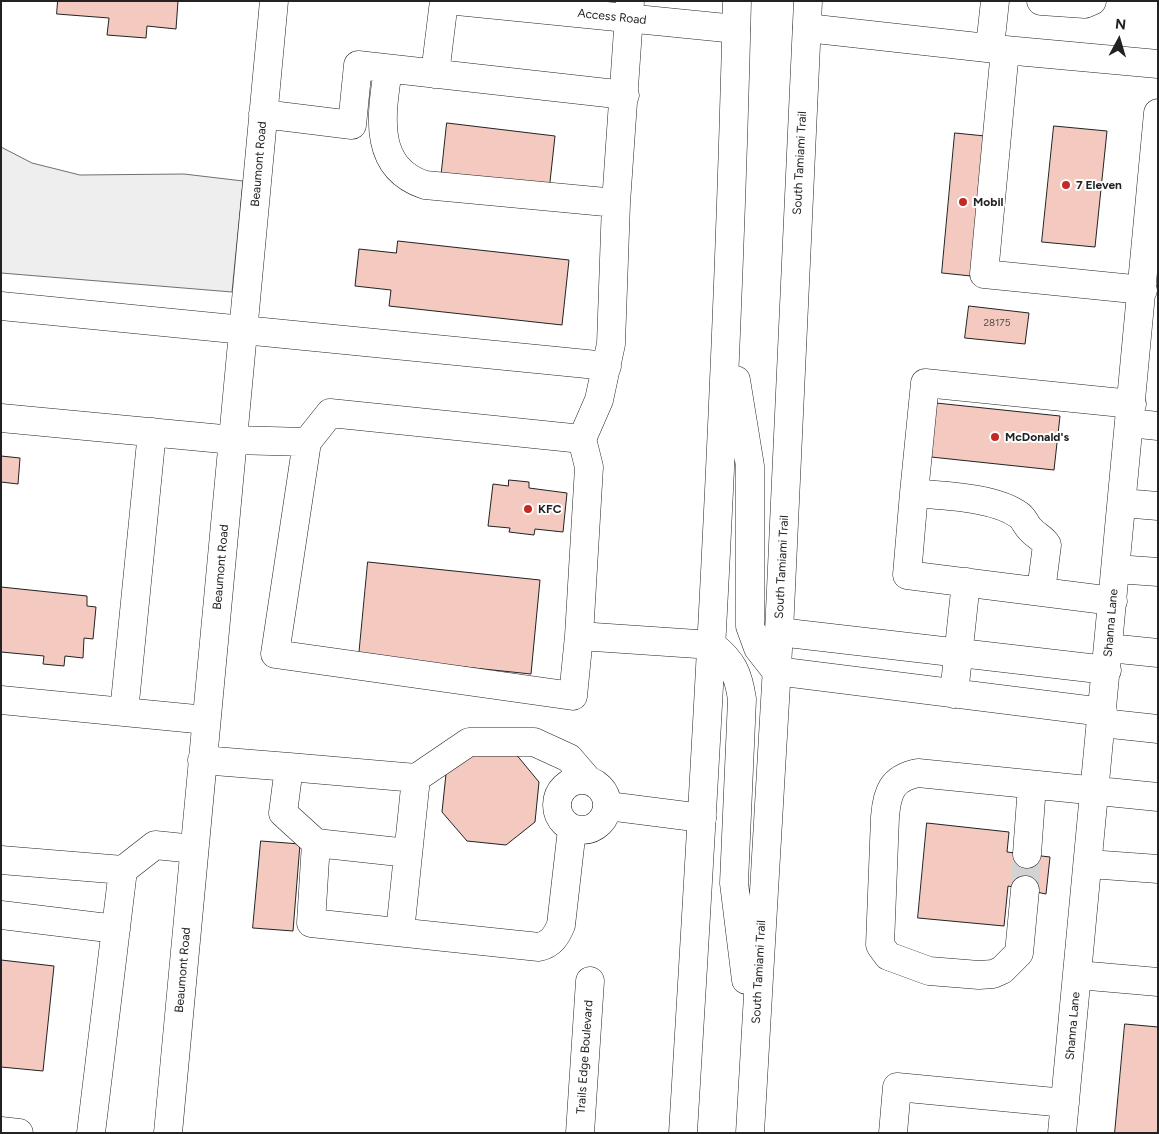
<!DOCTYPE html>
<html>
<head>
<meta charset="utf-8">
<style>
  body { margin:0 }
  #map { position:relative; width:1159px; height:1134px; overflow:hidden; background:#fff; font-family:Figtree,sans-serif }
  canvas { display:block }
  .frame { position:absolute; inset:0; border:2px solid #222; pointer-events:none }
  .north { position:absolute; left:1094px; top:15px; width:50px; height:50px; -webkit-text-stroke:4px #fff; paint-order:stroke; rotate:6deg; font-size:14px; font-weight:700; line-height:20px; text-align:center; color:#222 }
  .north::after { content:''; display:block; margin:auto; width:18px; height:22px; background:#222; clip-path:polygon(50% 0,100% 100%,50% 72%,0 100%) }
</style>
</head>
<body>
<div id="map">
<canvas width="1159" height="1134"></canvas>
<div class="frame"></div>
<div class="north">N</div>
</div>
<script>
const context = document.querySelector('canvas').getContext('2d');
context.lineJoin = 'round';
function fillPath(path, color) { context.fillStyle = color; context.fill(path, 'evenodd'); }
function stroke(path, color, width, dash) { context.strokeStyle = color; context.lineWidth = width; context.lineCap = dash ? 'butt' : 'round'; context.setLineDash(dash || []); context.stroke(path); }
function drawText(font, color, halo, rows, align = 'center') {
  context.font = font + ' Figtree,sans-serif'; context.lineWidth = 4; context.setLineDash([]); context.textBaseline = 'middle'; context.strokeStyle = halo; context.fillStyle = color; for (const [text, x, y, turn = 0] of rows) {
    context.save(); context.translate(x, y); context.rotate((+turn || 0) * Math.PI / 180); context.textAlign = isNaN(turn) ? turn : align; if (halo) context.strokeText(text, 0, 0); context.fillText(text, 0, 0); context.restore();
  }
}
const green = new Path2D(`
  M1,147L32,163L80,175L184,174L243,181L232,292L1,273Z`);
const building = new Path2D(`
  M58,1H178L176,29L147,26L146,38L107,35L109,18L57,14Z
  M447,123L555,136L549,191L441,179Z
  M1054,126L1107,131L1095,247L1042,242Z
  M955,133L985,136L971,276L942,273Z
  M398,241L569,260L562,325L389,306L391,290L355,286L359,249L396,253Z
  M969,306L1029,313L1025,344L965,338Z
  M936,403L1060,416L1054,470L931,457Z
  M1,456L20,458L18,484L1,482Z
  M509,480L529,482V488L567,493L563,532L535,529L534,535L509,532L510,528L488,526L493,484L508,486Z
  M368,562L540,580L531,674L359,656Z
  M1,587L87,596V606L96,607L93,639L84,638L83,658L65,656L64,666L43,664L44,656L1,652Z
  M477,749L515,753L539,782L535,822L506,845L467,841L442,812L446,774Z
  M927,823L1009,832L1007,852L1050,857L1046,894L1008,886L1004,926L918,918Z
  M261,841L300,844L293,931L253,928Z
  M1,960L54,966L43,1071L1,1067Z
  M1125,1024L1158,1027V1133H1115Z`);
const minorTunnel = new Path2D(`
  M1025,890L1027,854`);
const minor = new Path2D(`
  M457,1L736,29
  M1041,1L1085,4L1092,1
  M807,28L1005,50L1158,64
  M990,47L995,1
  M1005,50L984,274L1143,290
  M388,69C382,112 371,167 425,185L616,203
  M435,74L444,1
  M263,114L352,125L358,65L625,95
  M1,306L607,366
  M1,418L233,440L307,442L330,413L582,439L589,467L579,636L712,645
  M1130,423L1158,426
  M582,439L599,400L611,344L616,203L630,1
  M307,442L275,654L573,696L579,636
  M914,493L907,575L1113,601
  M1122,503L1158,506
  M1116,569L1158,572
  M1041,591L1047,545C1043,538 1036,536 1031,530C1026,526 1024,518 1019,515C995,497 944,496 914,493L925,383L1132,404
  M779,632L1107,670
  M1109,648L1158,653
  M776,671L1103,712
  M954,694L966,582
  M1,700L206,720
  M124,712L152,432
  M1102,723L1158,729
  M202,760L289,767
  M557 805a25 25 0 1 1 50 0a25 25 0 1 1-50 0Z
  M608,806L702,818
  M572,829L561,925C556,937 551,944 539,947L311,923L316,843L283,813L289,767L416,778L469,742H534L569,758L588,780
  M316,843L408,853
  M1027,854L1032,785
  M1,860L123,870L155,845L194,849
  M1089,864L1158,869
  M1025,890L1019,953L1002,970L993,974L979,975L929,971L888,956L880,945L885,817C887,792 892,778 918,773L1158,797
  M1,915L116,929
  M400,932L416,778
  M1078,975L1158,982
  M1,1131L19,1133
  M91,1133L123,870
  M168,1133L274,1
  M580,1133L590,981
  M893,1133L897,1087L1065,1103
  M1062,1133L1158,113`);
const major = new Path2D(`
  M736,380L750,466V626L758,648L776,671
  M712,645C733,662 738,673 742,699L734,883L746,980
  M683,1133C706,756 728,379 737,1
  M750,1133L779,632L808,1`);
const markers = [
  [1066,185,5,"#c62828"],
  [963,202,5,"#c62828"],
  [995,437,5,"#c62828"],
  [528,509,5,"#c62828"]
];
const numberNames = [
  ["28175",997,323]
];
const streetNames = [
  ["Access Road",612,17,6],
  ["South Tamiami Trail",800,163,-87],
  ["Beaumont Road",259,164,-85],
  ["Beaumont Road",221,567,-85],
  ["South Tamiami Trail",782,567,-87],
  ["Shanna Lane",1111,623,-85],
  ["Beaumont Road",183,970,-85],
  ["South Tamiami Trail",759,972,-87],
  ["Shanna Lane",1073,1026,-85],
  ["Trails Edge Boulevard",585,1057,-86]
];
const poiNames = [
  ["7 Eleven",1076,185],
  ["Mobil",973,202],
  ["McDonald's",1005,437],
  ["KFC",538,509]
];
fillPath(green, '#eee');
stroke(green, '#6f6f6f', 1);
fillPath(building, '#f3c9c0');
stroke(building, '#222', 1);
stroke(minorTunnel, '#d3d3d3', 28, [28, 14]);
stroke(minor, '#222', 29);
stroke(major, '#222', 29);
stroke(minor, '#fff', 28);
stroke(major, '#fff', 28);
for (const [x, y, r, color] of markers) { const dot = new Path2D(); dot.arc(x, y, r, 0, 2 * Math.PI); context.fillStyle = color; context.fill(dot); stroke(dot, '#fff', 2); }
drawText('10px', '#564c4a', null, numberNames);
drawText('12px', '#222', '#fff', streetNames);
drawText('bold 12px', '#222', '#fff', poiNames, 'left');
</script>
</body>
</html>
